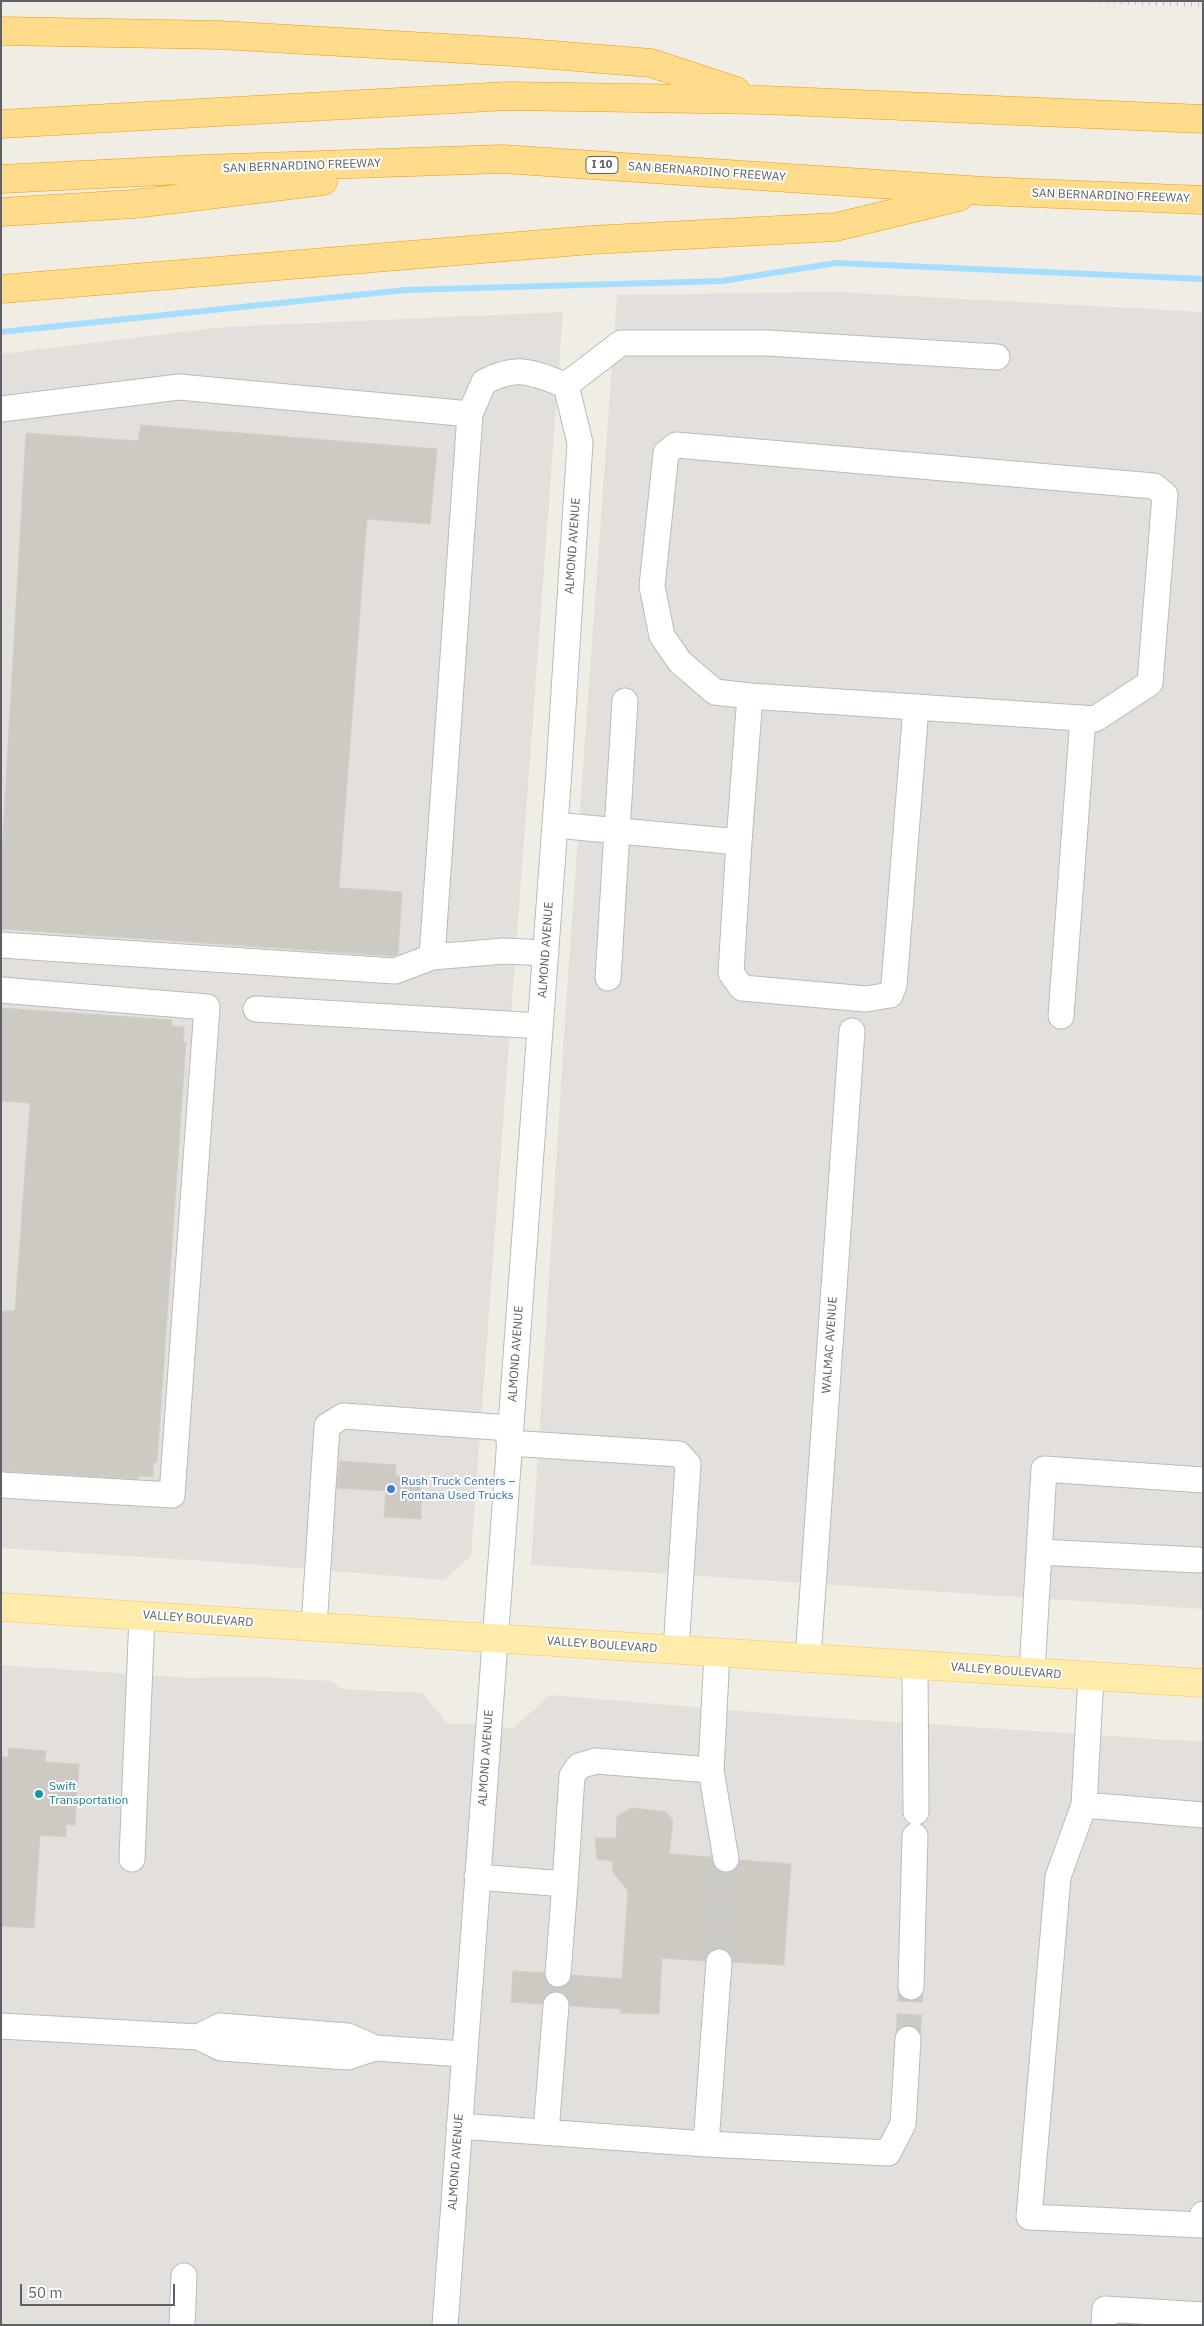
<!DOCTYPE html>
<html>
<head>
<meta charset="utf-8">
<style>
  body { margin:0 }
  #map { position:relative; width:1204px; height:2326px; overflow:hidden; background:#f0ede4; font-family:"IBM Plex Sans",sans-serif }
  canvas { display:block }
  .frame { position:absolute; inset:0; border:2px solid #5c6166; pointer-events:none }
  .scale { position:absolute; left:20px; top:2284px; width:155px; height:22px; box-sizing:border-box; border:2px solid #5c6166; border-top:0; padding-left:6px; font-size:15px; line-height:18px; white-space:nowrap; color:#5c6166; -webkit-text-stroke:4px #fff; paint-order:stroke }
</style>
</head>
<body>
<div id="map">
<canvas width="1204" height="2326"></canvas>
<div class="frame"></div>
<div class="scale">50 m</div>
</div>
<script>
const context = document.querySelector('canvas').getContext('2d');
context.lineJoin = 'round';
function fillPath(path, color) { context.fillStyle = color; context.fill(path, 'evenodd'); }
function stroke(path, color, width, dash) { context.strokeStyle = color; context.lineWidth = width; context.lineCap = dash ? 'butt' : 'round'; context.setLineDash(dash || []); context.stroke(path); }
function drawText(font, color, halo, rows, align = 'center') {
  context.font = font + ' "IBM Plex Sans",sans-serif'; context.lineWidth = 4; context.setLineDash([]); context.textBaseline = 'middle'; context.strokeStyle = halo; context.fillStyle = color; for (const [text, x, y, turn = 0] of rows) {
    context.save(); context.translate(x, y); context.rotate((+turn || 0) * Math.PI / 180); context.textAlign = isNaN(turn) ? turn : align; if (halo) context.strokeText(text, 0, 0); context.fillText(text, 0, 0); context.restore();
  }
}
const industrial = new Path2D(`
  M837,292L1203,312V1609L531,1565L566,1004L617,295Z
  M563,312L471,1556L444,1580L220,1562L1,1548V354L224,327Z
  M1,1665L187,1678L259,1677L332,1681L341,1689L422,1693L447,1723L513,1728L550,1695L802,1716L1203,1742V2325H1Z`);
const stream = new Path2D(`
  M1,332L405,290L722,281L836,263L1203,279`);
const building = new Path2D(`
  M141,425L437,449L430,524L367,519L339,888L402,892L398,954L393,956L1,929V867L26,433L138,441Z
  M2,1008L172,1020L171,1026L184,1027L183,1042H186L157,1462L153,1464V1477L138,1476V1479L1,1471V1311H15L30,1103L1,1101Z
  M340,1461L396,1465V1476L421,1478V1519L384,1517L386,1491L337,1488Z
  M9,1748L46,1751L45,1762L79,1764L75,1825L66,1824V1837L40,1835L34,1928L1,1926V1757H8Z
  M633,1808L666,1812L673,1820L669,1854L711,1857L715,1868L721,1873H729L735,1870L740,1860L791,1864L784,1965L733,1962L732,1955L727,1950L720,1948L712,1949L707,1954L705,1961L662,1958L659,2014L620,2013V2009L570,2006L569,1998L565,1993L558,1991L549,1992L544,1997L542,2004L511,2002L513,1971L544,1973L545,1980L550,1986L557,1988L564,1987L570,1982L572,1975L622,1979L628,1891L613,1872L612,1861L597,1859L595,1838H616L617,1816Z`);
const minorTunnel = new Path2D(`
  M719,1962L726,1859
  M556,2005L558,1974
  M908,2039L911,1987`);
const minor = new Path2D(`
  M566,385L621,343H767L997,357
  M1,409L179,387L470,414
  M555,825L739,842L750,696L1095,719L1150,683L1165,495L1154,486L676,445L666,453L652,586L662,636L680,662L715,692L750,696
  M739,842L731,973L742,988L866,999L890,995L894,985L916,707
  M1,945L395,971L432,957L504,951L546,953
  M432,957L470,414L484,382C519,364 531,373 566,385
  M608,978L625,701
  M1,990L207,1007L172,1495L1,1485
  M256,1009L540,1026
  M1061,1016L1083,718
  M509,1443L679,1454L688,1464L676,1650
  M1039,1552L1198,1560
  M314,1627L327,1426L343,1416L510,1428
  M808,1658L852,1031
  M915,1665L916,1812
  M1032,1672L1044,1469L1203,1480
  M1091,1676L1084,1805L1058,1877L1029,2217L1202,2225L1203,2214
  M711,1770L726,1859
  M1084,1805L1203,1815
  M132,1859L142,1616
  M477,1877L565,1884L572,1776L579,1766L596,1761L711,1770L717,1652
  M558,1974L565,1884
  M911,1987L915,1836
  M1,2026L198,2037L221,2048L348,2057L375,2048L464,2054
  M198,2037L220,2026L348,2036L375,2048
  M459,2126L706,2144L888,2153L903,2124L908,2039
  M546,2132L556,2005
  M706,2144L719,1962
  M182,2325L184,2276
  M445,2325L559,770L580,443L566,385
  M1104,2325L1105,2309L1203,2315`);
const major = new Path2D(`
  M1,1607L1203,1683`);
const highway = new Path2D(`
  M1,31L219,35L515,52L651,63L736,91
  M1,124L508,96L764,100L1203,119
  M1,179L202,169L502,159L984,191L1203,200
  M1,212L134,204L323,181
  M1,289L591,240L836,227L959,197`);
const rail = new Path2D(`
  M1093,1L1203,5`);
const markers = [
  [391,1489,5,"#3f7fe0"],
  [39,1794,5,"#0f9aa8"]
];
const shields = [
  [602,165,32]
];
const shieldNames = [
  ["I 10",602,165]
];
const streetNames = [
  ["SAN BERNARDINO FREEWAY",302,166,-2],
  ["SAN BERNARDINO FREEWAY",707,172,4],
  ["SAN BERNARDINO FREEWAY",1111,196,2],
  ["ALMOND AVENUE",573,546,-86],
  ["ALMOND AVENUE",546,950,-86],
  ["WALMAC AVENUE",830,1345,-86],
  ["ALMOND AVENUE",516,1354,-86],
  ["VALLEY BOULEVARD",198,1619,4],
  ["VALLEY BOULEVARD",602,1645,4],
  ["VALLEY BOULEVARD",1006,1671,4],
  ["ALMOND AVENUE",486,1758,-86],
  ["ALMOND AVENUE",456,2162,-86]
];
const shopNames = [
  ["Rush Truck Centers –",401,1482],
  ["Fontana Used Trucks",401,1496]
];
const cultureNames = [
  ["Swift",49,1787],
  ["Transportation",49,1801]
];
fillPath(industrial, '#e3e0dc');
stroke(stream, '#a5ddff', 6);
fillPath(building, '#cdc9c3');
stroke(building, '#d5cec2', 1);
stroke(minorTunnel, '#cbcac4', 25, [25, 12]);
stroke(minor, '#b7bbbf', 27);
stroke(major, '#fbc252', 29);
stroke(highway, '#f49a00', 29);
stroke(minor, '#fff', 25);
stroke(major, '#ffecaa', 28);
stroke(highway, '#ffdb8c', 28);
stroke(rail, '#b6b7b7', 4, [1, 6]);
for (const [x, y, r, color] of markers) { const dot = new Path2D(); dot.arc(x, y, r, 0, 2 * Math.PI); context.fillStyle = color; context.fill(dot); stroke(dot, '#fff', 2); }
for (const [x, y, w] of shields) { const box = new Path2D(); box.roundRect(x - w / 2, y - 8.5, w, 17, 4); context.fillStyle = '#fff'; context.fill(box); stroke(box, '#5c6166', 1); }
drawText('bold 11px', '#5c6166', null, shieldNames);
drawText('12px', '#5c6166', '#fff', streetNames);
drawText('12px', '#366cbe', '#fff', shopNames, 'left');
drawText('12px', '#0d838f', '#fff', cultureNames, 'left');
</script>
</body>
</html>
